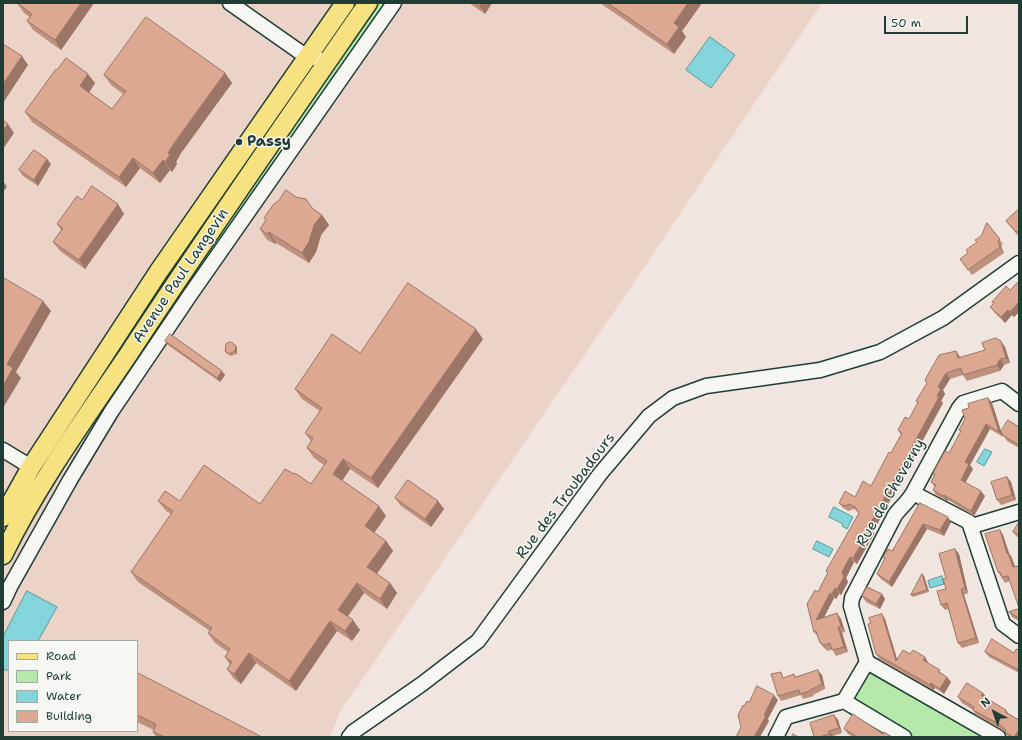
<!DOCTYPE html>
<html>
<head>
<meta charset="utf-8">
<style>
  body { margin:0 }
  #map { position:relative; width:1022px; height:740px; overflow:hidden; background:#f1e6df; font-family:"Shantell Sans",sans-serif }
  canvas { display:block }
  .frame { position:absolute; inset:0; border:4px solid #1f3d34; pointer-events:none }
  .legend { position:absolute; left:8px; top:640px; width:130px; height:92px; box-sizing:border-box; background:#f6f6f2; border:1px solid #a0aca6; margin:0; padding:5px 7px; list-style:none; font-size:12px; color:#1f3d34 }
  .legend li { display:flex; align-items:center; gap:8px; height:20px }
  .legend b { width:20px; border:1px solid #a0aca6 }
  .north { position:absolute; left:974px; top:692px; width:40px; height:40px; -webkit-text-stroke:3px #f6f6f2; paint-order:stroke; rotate:319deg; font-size:11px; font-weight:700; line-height:16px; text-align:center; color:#1f3d34 }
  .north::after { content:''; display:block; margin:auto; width:14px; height:18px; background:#1f3d34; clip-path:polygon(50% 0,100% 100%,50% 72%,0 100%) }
  .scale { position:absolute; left:884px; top:16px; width:84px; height:18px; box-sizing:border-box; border:2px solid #1f3d34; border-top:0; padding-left:5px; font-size:12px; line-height:14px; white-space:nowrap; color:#1f3d34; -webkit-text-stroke:3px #f6f6f2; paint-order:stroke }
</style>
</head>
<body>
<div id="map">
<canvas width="1022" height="740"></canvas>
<div class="frame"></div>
<ul class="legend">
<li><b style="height:5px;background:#f6e281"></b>Road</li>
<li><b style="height:11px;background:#b6e8a9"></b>Park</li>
<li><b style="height:11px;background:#83d4db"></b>Water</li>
<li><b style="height:11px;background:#dda892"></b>Building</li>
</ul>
<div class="north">N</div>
<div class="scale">50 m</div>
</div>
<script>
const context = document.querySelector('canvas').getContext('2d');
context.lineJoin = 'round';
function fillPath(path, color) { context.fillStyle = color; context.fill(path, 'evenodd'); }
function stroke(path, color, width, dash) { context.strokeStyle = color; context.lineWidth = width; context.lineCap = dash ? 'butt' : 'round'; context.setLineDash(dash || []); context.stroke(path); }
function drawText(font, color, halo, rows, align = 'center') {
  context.font = font + ' "Shantell Sans",sans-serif'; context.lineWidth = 3; context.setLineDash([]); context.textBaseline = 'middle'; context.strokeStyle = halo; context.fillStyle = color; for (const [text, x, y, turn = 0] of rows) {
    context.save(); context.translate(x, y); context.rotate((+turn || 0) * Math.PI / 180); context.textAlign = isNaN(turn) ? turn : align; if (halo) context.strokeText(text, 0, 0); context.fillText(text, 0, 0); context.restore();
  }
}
const built = new Path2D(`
  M3,3H822L633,284L340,712L330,737H3ZM9,641H137V731H9Z`);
const green = new Path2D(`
  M376,3H388L199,275L194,276L191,273Z
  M867,662L998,737H904L844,701Z`);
const water = new Path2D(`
  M710,37L735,55L711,88L686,70Z
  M985,449L992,452L984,466L977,462Z
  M834,507L853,517L847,529L842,526L843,524L829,517Z
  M817,541L833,549L829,557L813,549Z
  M942,576L944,584L930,588L928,581Z
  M27,591L57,607L38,641H9V671L3,669V637Z`);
const minor = new Path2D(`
  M230,3L307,57L317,58
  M3,450L31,467
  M913,493L969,522L1003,624L1019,636
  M972,526L1019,512
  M3,602L11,585L70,480L111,412L190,295L394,3
  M867,662L851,606L852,598L895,515C901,507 908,502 913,493L959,408L963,403L1002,391L1019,404
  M867,662L998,737
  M844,701L904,737
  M349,737L353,732L422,684L478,641L600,474L649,416L673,398L706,386L820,370L880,352L943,318L1019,263
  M776,737L786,717L844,701L867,662`);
const major = new Path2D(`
  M3,517L31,467L159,271L345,3
  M3,555C37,485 84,420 128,355C206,236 287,120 368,3`);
const wall = new Path2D(`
  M18,3H94L61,50L33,30L27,21L30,17L24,13L18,4Z
  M469,3H492L485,14Z
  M600,3H702L682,31L686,37L674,54Z
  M57,70L95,83L89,92L112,109L123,94L111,85L104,75L225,73L232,83L181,153L176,162L177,164L172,172L170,170L160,183L140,168L126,187L32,122L25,112Z
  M51,164L38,186L23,176L19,170Z
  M82,200L124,214L85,269L60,251L53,242L61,230L57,224Z
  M313,209L322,215L329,225L321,235L316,252L309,263L276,243L275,244L267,240L260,229L266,221L264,218Z
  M1019,209V237L1006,221Z
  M987,223L1003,244L1001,246L1004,253L972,275L960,259L968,253L981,236Z
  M1019,281V312L1014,317L1012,315L1005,323L994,312L990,307L994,303L992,302L1010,290Z
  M483,339L378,488L350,469L342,481L386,516L374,533L386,541L393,551L377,574L390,583L397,593L387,609L364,593L348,616L360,630L352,641L337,631L296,691L256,663L241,684L234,679L227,669L230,665L225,657L228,652L215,643L208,633L210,631L138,582L131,572L171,514L166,511L158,501H180L260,504L294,474L311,484L324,465L314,458L307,448L311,441L305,433L320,411L302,399L295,389L360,353Z
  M165,341L225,375L220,382L168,345Z
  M236,346L237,348V354L231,356L226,353L225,351Z
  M1005,347L1010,363L1004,365L1000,371L967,381L963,375L950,379L943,390L945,394L941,401L943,403L873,532L874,534L857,564L854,562L846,578L848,582L841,595L839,594L836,599L834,598L824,617L841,619L845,632L842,633L848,652L836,656L832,649L828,651L824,648L820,643L818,637L814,632L818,592L828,573L826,571L859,513L854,509L848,511L843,508L839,503L855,497L871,486L891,453L901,435L898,430L909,419L918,403L916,401L956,351L960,357Z
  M988,398L992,403L1001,432L1019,427V448L1007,441L1002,434L1003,437L990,429L970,465L973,469L965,483L985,496L974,516L948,500L947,501L936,495L933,490L935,487L931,482L934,475L933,473L949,453L961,432L959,430L965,419L969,408Z
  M1007,477L1011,482L1016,500L1001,505L997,500Z
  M395,498L438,501L444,509L431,527L401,506Z
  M920,503L951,522L944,536L927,529L892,587L881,579L877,574L885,560L883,557L892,551Z
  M1019,522V538L1017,537L1013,532Z
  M1000,530L1003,535L1009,553L1012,558L1010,581L1005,583L998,572Z
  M955,549L959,554L968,593L964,595L979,643L962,648L958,643L948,609L945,610L941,605L946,589V578Z
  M924,576L929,592L913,597L911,595Z
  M882,594L885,599L880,609L866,602L862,596Z
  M1019,609V621L1012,617L1009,612Z
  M882,614L885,619L897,659L910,654L928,662V663L943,674L951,682L944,694L935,688L933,690L880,660L876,654L871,623Z
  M1019,650V673L989,657L985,652L1014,653Z
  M822,675L825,689L813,695L814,696L803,699L801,695L781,701L778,696L785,677Z
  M137,676L262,737H156L153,732L154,730L137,722Z
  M958,697L987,698H986L1006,710L1009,714L1019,720V737H1008L1005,732L1002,730L976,715L973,710L962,703Z
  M834,715L838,720L842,733L833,736V737H814Z
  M844,729L883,734L892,737H853L848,734Z`);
const shadedWall = new Path2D(`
  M81,3H94L61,50L55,40Z
  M481,3H492L485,14L480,6Z
  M688,3H702L682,31L686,37L674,54L667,44L674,23Z
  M22,56L28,65L3,103V84Z
  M225,73L232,83L181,153L176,162L177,164L172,172L165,162L168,153Z
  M88,74L95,83L87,96L80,86Z
  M8,124L14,133L3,149V130Z
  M133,158L140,168L126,187L119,177Z
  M47,159L51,164L38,186L34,180Z
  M163,160L170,170L160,183L153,173Z
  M3,182H4L7,187L3,192Z
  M118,204L124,214L85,269L79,260Z
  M322,215L329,225L321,235L316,252L309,263L302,253L314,225Z
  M269,232L276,243L275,244L268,234Z
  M998,241L1001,246L1004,253L1000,247Z
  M43,301L51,311L16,372L21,378L3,408V386L7,364Z
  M1019,302V312L1014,317L1010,312Z
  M1008,310L1012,315L1005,323L1001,317Z
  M476,329L483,339L378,488L371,478Z
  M1001,341L1005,347L1010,363L1006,358Z
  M236,346L237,348V354L235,351Z
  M956,351L960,357L962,364L958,358Z
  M1000,359L1004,365L1000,371L997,365Z
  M222,371L225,375L220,382L217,378Z
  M946,373L950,379L943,390L945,394L941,401L943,403L873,532L874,534L857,564L853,558L868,528L937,396L938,387Z
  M988,398L992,403L1003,437L999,432Z
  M986,424L990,429L970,465L973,469L964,485L961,480L965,462Z
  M343,459L350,469L340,484L333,474Z
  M1007,477L1011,482L1016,500L1012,495Z
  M981,491L985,496L974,516L971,511Z
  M944,495L948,500L947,501L943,496Z
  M438,501L444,509L431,527L425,519Z
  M379,506L386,516L372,536L365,526Z
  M948,517L951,522L944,536L940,530Z
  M923,524L927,529L892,587L889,582Z
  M1000,530L1003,535L1009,553L1012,558L1017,572L1013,567L1007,554Z
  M386,541L393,551L374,577L367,567Z
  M955,549L959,554L968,593L965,588Z
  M850,557L854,562L846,578L848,582L841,595L837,589L842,572Z
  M922,574L924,576L929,592L927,590Z
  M357,583L364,593L345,620L338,610Z
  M390,583L397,593L387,609L380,599Z
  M835,588L839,594L836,599L832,594Z
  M961,589L964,595L979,643L976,638Z
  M830,593L834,598L820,625L816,620Z
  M882,594L885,599L880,609L876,604Z
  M837,613L841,619L845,632L841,626Z
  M882,614L885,619L899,666L896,661Z
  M353,620L360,630L352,641L345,631Z
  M330,621L337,631L296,691L289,681Z
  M838,627L842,633L848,652L844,647Z
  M249,653L256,663L241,684L234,674Z
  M925,657L928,662L926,665L923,660Z
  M818,670L822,675L825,689L822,684Z
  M947,677L951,682L944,694L940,689Z
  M931,683L935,688L933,690L930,685Z
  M983,693L987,698L985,701L981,695Z
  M774,695L778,700L768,719L769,721L760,737H754L764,715Z
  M834,715L838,720L842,733L839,728Z
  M829,731L833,736V737H832L829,734Z
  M1018,731L1019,733V737H1014Z`);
const building = new Path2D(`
  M18,3H81L55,40L27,21L32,14L18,4Z
  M475,3H481L480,6Z
  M608,3H688L674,23L679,27L667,44Z
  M146,17L225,73L174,143L168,153L170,155L165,162L163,160L153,173L133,158L119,177L25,112L56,69L57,70L66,58L88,74L80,86L112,109L126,91L104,75Z
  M3,44L22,56L3,84Z
  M3,120L8,124L3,130Z
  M34,150L47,159L34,180L19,170Z
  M92,186L118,204L79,260L53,242L63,228L57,224L77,196L82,200Z
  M286,190L296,197L306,199L313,209L322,215L314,225L309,242L302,253L269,232L268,234L260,229L266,220L264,218L273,205L279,200Z
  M1019,209V230L1016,232L1006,221Z
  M987,223L1000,239L998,241L1000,247L968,270L960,259L968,253L966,250L977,242L975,240L981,236Z
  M4,278L43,301L7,364L13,368L3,386V280Z
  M1019,281V302L1010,312L1008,310L1001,317L990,307L994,303L992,302L1006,286L1010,290Z
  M408,283L476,329L371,478L343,459L333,474L379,506L365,526L386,541L367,567L390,583L380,599L357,583L338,610L353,620L345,631L330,621L289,681L249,653L234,674L227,669L232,662L225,657L230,649L208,633L212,628L131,572L173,511L158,501L165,491L180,501L204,465L260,504L285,469L294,474L295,473L311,484L327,461L307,448L313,438L305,433L322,408L295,389L332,334L360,353Z
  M170,334L222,371L217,378L165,341Z
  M996,338L1001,341L1006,358L1000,359L997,365L963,375L961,368L946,373L938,387L941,389L937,396L939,397L868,528L870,529L853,558L850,557L842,572L844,577L837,589L835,588L832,594L830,593L816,620L837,613L841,626L838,627L844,647L832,650L830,643L824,645L820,643L816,631L814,632L807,604L815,590L818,592L828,572L826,571L859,513L855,507L850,504L844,506L839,503L845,491L855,497L863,481L871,486L889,452L891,453L902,433L898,430L905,417L909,419L918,402L916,401L927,383L925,380L939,355L956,351L958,358L985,350L982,343Z
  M231,342L236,346L235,351L229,354L225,351L226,344Z
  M988,398L999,432L986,424L965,462L969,464L961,480L981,491L971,511L944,495L943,496L933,490L936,485L931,482L935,474L933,473L945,451L949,453L961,431L959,430L965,419L962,410L969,408L968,404Z
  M1008,420L1019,427V445L1004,436L1001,432Z
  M1007,477L1012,495L997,500L991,482Z
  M408,480L438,501L425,519L395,498Z
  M920,503L948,517L940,530L923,524L889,582L877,574L885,558L883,557L888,549L892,551Z
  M1019,522V535L1013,532Z
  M1000,530L1007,554L1008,553L1013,567L1018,566L1019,569V608L1008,576L1002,577L1000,572H998L985,534Z
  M955,549L965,588L961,589L976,638L958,643L947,603L941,605L937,591L946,589L943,579L946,578L939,554Z
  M922,574L927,590L911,595Z
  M867,587L882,594L876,604L862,596Z
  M1019,609V618L1009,612Z
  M882,614L896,661L903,650L910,654L913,650L925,657L923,660L940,670L938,672L947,677L940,689L931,683L930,685L876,654L868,624L871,623L869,618Z
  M992,639L1014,653L1016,649L1019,650V670L985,652Z
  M818,670L822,684L810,690V691L800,694L799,690L778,696L771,674L781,672L783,678L794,674L795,677Z
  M138,673L262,737H180L178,736V737H165L153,732L156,724L137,715V676Z
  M967,683L983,693L981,695L1006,710L1005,712L1019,720V732L1018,731L1014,737H1013L1005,732L1006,730L999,724L973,710L974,707L958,697Z
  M757,686L774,695L764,715L766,716L754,737H736L741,727L738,715L743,705L744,706L747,701L749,702Z
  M853,714L883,734L884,732L892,737H858L844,729Z
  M834,715L839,728L829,731V734L819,737H814L810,723Z
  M793,734L798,737H792Z`);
const markers = [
  [239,142,4,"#1f3d34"]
];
const poiNames = [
  ["Passy",247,142]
];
const streetNames = [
  ["Avenue Paul Langevin",181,276,-56],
  ["Rue de Cheverny",891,493,-60],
  ["Rue des Troubadours",566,496,-53]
];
fillPath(built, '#ebd3c8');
fillPath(green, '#b6e8a9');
fillPath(water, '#83d4db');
stroke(water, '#5b9898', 1);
stroke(minor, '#1f3d34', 17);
stroke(major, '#1f3d34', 21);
stroke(minor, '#f6f6f2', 14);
stroke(major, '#f6e281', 18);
fillPath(wall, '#be907e');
fillPath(shadedWall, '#9b7666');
fillPath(building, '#dda892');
stroke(building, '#9b7666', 1);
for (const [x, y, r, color] of markers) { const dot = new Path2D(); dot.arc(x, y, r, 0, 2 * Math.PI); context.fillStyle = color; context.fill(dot); stroke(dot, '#f6f6f2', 1.5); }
drawText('bold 15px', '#1f3d34', '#f6f6f2', poiNames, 'left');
drawText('15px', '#1f3d34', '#f6f6f2', streetNames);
</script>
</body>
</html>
